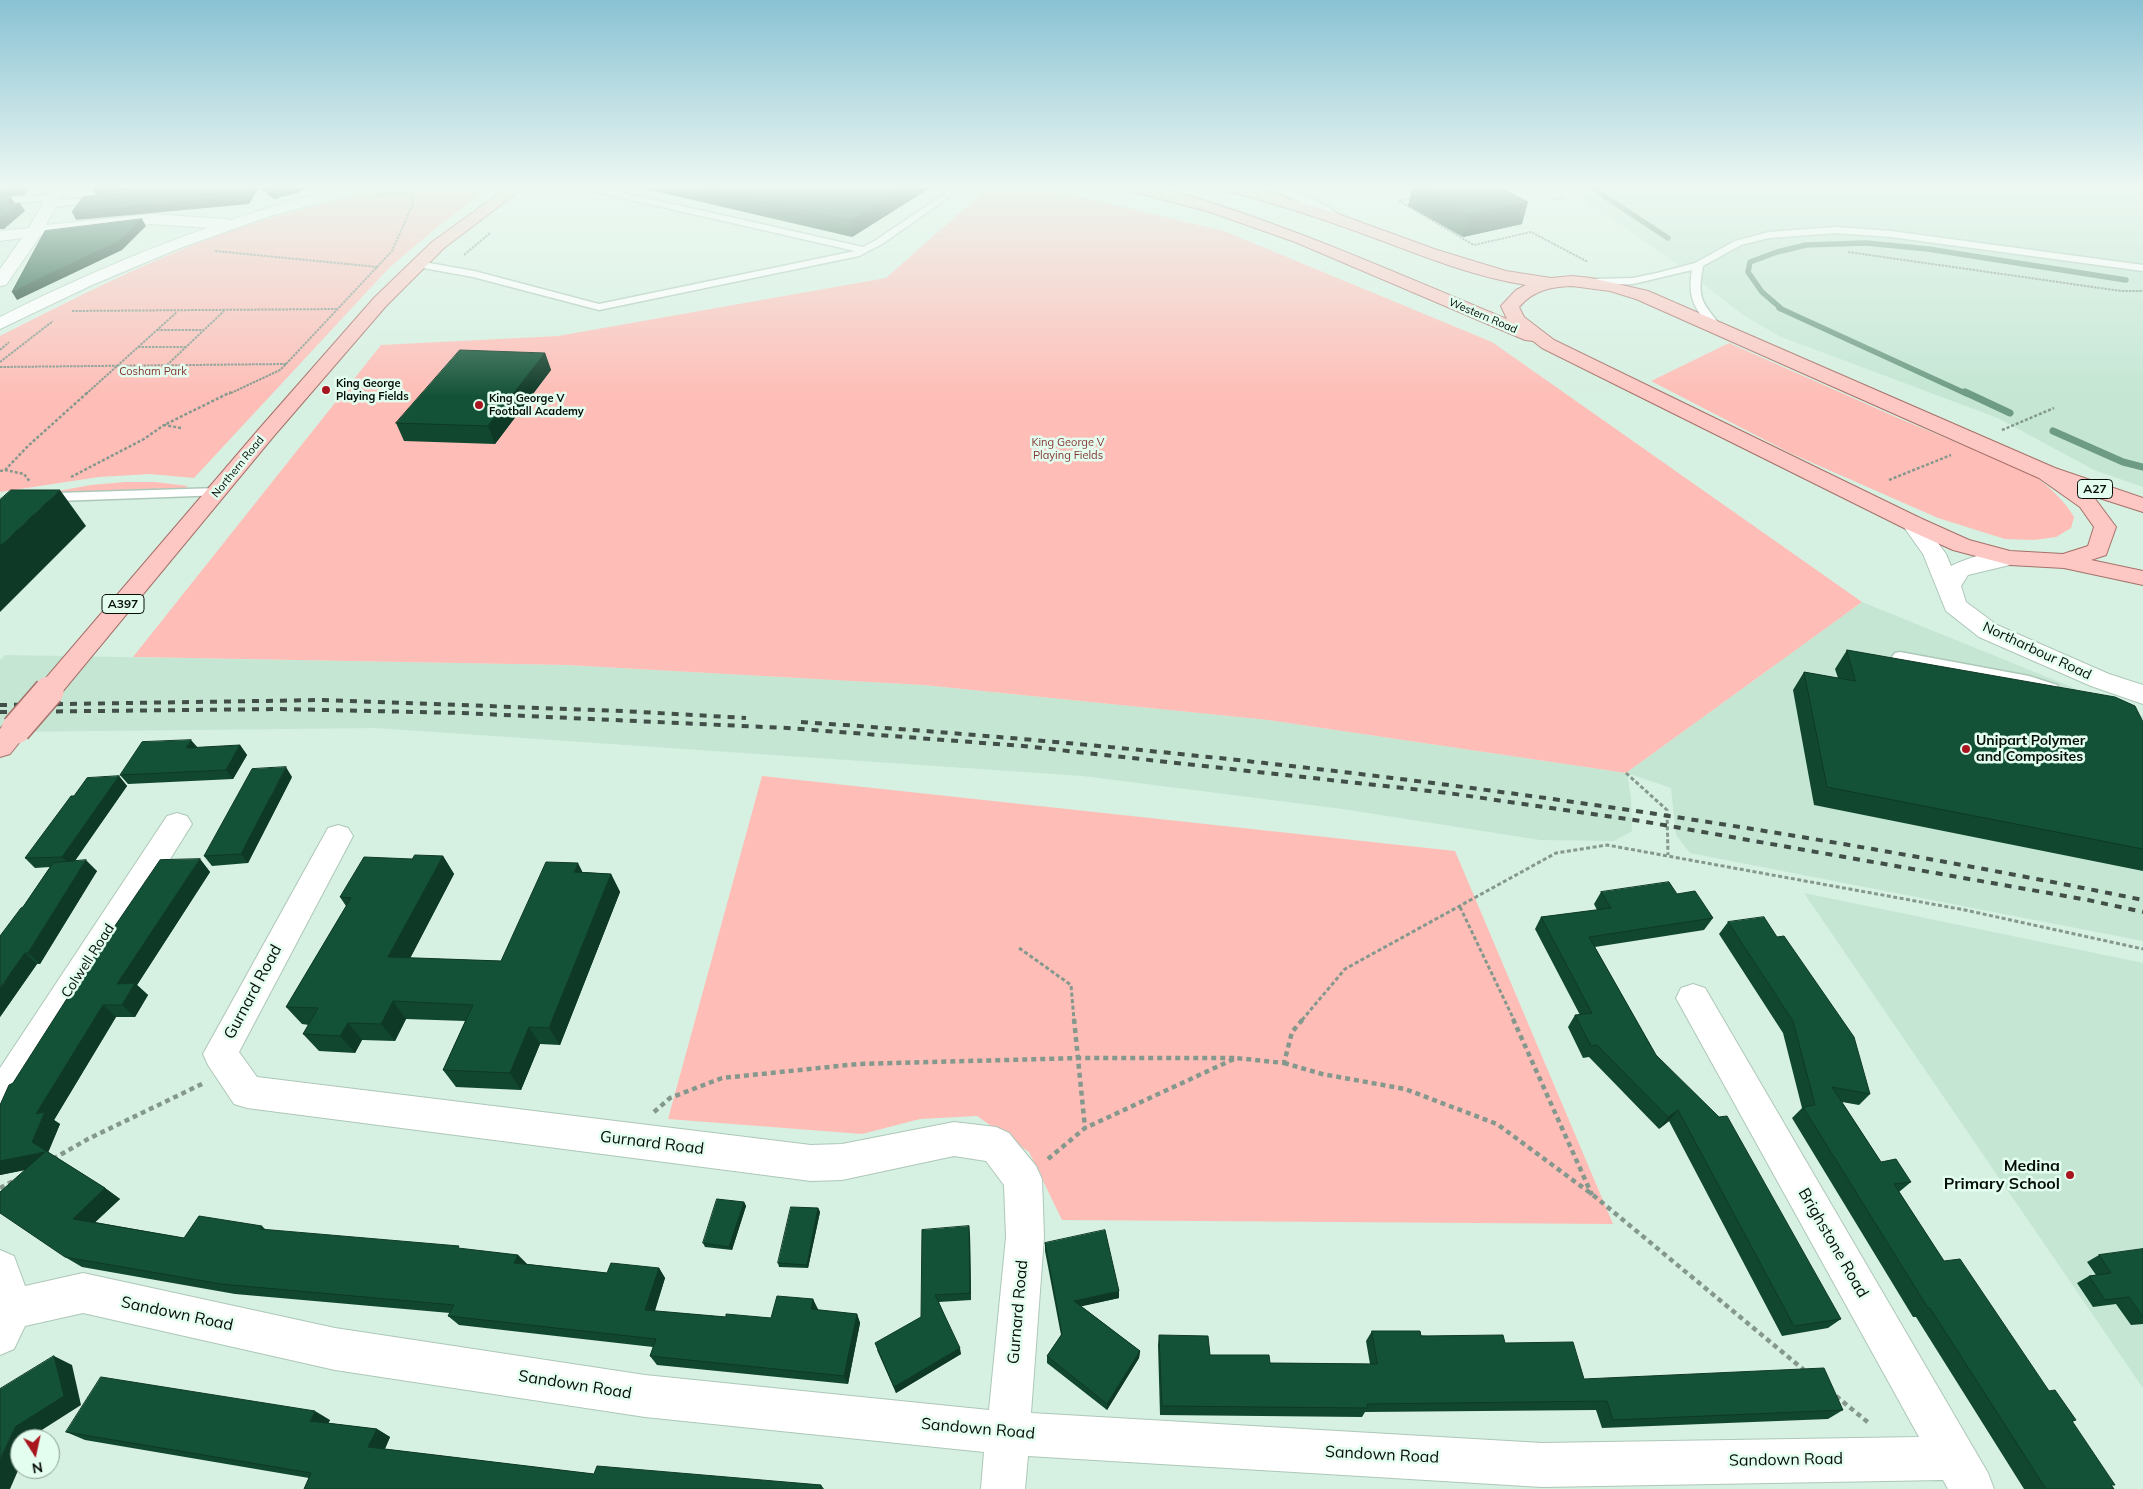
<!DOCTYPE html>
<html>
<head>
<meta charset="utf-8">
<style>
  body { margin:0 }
  #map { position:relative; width:2143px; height:1489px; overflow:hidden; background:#d6f0e1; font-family:Mulish,sans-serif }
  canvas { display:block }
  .north { position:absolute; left:10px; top:1429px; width:50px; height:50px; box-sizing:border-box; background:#e3fdee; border:1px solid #8b9e93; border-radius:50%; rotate:170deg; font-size:14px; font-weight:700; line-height:20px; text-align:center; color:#070f0b }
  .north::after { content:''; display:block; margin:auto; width:18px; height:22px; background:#a9151e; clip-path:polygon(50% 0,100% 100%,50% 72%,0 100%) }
</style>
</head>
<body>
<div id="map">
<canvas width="2143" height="1489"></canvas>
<div class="north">N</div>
</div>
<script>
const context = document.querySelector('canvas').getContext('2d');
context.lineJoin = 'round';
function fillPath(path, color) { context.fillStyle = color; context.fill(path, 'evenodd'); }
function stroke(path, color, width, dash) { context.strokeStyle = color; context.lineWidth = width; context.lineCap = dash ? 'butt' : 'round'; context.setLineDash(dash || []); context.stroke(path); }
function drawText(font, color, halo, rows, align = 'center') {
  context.font = font + ' Mulish,sans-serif'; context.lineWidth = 5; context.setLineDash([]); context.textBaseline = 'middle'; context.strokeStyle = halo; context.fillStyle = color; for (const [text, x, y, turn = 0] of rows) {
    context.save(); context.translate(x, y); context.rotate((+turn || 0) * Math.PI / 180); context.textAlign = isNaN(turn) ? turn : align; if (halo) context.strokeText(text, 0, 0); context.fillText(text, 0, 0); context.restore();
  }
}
const built = new Path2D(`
  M1567,188H2143V487L2094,470L1998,418L1781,337L1743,315L1669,258Z
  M1862,602L2143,716V941L1690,853L1676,835L1671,788L1627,773L1631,798L1632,831L1614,841L1540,840L1343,809L1083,776L376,728L0,732V660L5,655L566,665L923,685L1268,720L1626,773Z
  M1804,893L2143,963V1388Z`);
const green = new Path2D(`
  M388,188H482L484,193L442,223L389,268L194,478L150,474L99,477L0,492V336C75,298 149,260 227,232C280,213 334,201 388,188Z
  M988,188H1043L1224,231L1492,342L1862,602L1626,773L1268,720L923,685L566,665L133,657L381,345L558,336L886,278Z
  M1729,343L1898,418L2034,475C2050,488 2064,500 2074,517L2071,528L2056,537L2034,540L2005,539L1938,518L1790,453L1651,381Z
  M125,482H155L188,486L185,488L122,490L36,495L91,485Z
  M762,776L1455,851L1613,1224L1062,1220L1029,1152L977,1116L920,1119L862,1134L668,1119Z`);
const streamFar1 = new Path2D(`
  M1592,188L1668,238
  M1779,308L1967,394
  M1783,310L1762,292L1748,272L1750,262L1777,252L1806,245L1866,243L1928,249L2126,280`);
const stream = new Path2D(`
  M1965,392L2010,413
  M2053,431L2123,462L2143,467`);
const pathFar3 = new Path2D(`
  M1413,198L1399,201L1474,245L1531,232L1588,262
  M215,251L378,267
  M1848,252L2121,291H2143
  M464,255L490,233
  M72,311L338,309
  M157,330H204
  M138,347H187
  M0,350L9,342
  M0,362L53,321
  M286,364L392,251L413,204V195L403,192L375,196
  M167,365L224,311
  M0,367L286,364L280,370L229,394
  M86,394L177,312`);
const pathFar2 = new Path2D(`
  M181,428L164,425L231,392
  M2002,430L2054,408
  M5,470L24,474L30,482
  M0,471L5,470L28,446L88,392
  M71,477L144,439L164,425
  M1889,480L1951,455`);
const pathFar1 = new Path2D(`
  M1626,773L1667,810L1668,855
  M1460,907L1514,1020
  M1019,948L1071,985L1074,1020
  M1302,1020L1345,969L1556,853L1607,845L1965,910L2143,949`);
const path = new Path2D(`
  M1074,1019L1085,1128
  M1513,1019L1592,1195
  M1284,1063L1322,1074L1405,1089L1497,1124L1593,1195L1804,1370
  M654,1112L670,1098L722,1078L858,1064L1079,1058H1235
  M53,1159L88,1139L204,1083
  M1048,1159L1085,1128L1236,1058L1284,1063L1292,1032L1303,1019
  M0,1188L15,1180
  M1836,1396L1870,1424`);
const lane = new Path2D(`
  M588,188H602L863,247L876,240L953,188H962L882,244L859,256L599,310L473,277L418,267L413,264L418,261L474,271L599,304L855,251L592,191Z
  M1272,188C1289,186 1329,205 1342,218L1340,220H1334Z
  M1543,188H1552L1562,197L1561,199H1555Z
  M51,195L55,198L54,200L0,204V198Z
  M103,195L107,198L106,200L48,208L44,205L48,202Z
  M1836,227L1891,231L2143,265V271L1891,237L1836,233L1769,238L1741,245L1703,266C1696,302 1704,303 1723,329L1718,332C1712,331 1710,326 1706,322C1692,305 1688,292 1692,270L1633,284L1593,285L1588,282L1593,279L1633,278L1657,273L1695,263L1735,241L1769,232Z
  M218,488L223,489L224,492L223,495L57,501L0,507V499L57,493Z
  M1900,652L2029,676L2057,685L2060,689L2057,693L2052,694L2027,686L1895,661L1892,657L1895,653Z`);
const street = new Path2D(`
  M51,188H65L46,225L151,214L226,219L232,221L234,224L232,227L226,229L151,224L40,236L6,285L0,286V269L22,238L0,241V231L29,228Z
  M1912,516L1920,518L1946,554L1951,566C1969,557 1999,548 2018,553L2022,558L2018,563L1968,575L1961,586L1966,602L1997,625L2109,674L2143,685V704L2091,686L1979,637L1946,611L1923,554L1901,523L1904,518Z
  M177,813L187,816L192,824L187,832L13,1111L0,1116V1068L167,816Z
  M338,825L348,828L353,836L239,1052L257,1077L811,1145L842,1144L954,1122L996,1127L1009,1133L1036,1166L1042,1179L1044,1237L1031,1413L1542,1443L1919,1437L1676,998L1681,988L1693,984L1705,988L1988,1473L1994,1489H1948L1943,1480L1542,1487L1028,1456L1025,1489H981L984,1452L645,1417L335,1370L83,1313L25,1326L14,1349L0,1355V1250L14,1256L25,1286L83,1273L335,1328L645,1375L989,1410L1006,1237L1004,1185L986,1161L954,1156L842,1180L811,1181L247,1108L234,1104L208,1065L203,1054L328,828Z`);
const secondary = new Path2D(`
  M341,188H364L362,191L270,216L180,248L92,285L0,329V317C109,262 222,217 341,188Z`);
const primary = new Path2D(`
  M507,188H523L444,248L386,306L273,437L58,697L49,700L40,697L36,691L40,685L259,429L374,298L432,242Z
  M1128,188C1162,184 1212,203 1245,214C1334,245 1420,283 1507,319L1501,306L1516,290L1526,285C1476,277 1427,258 1380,240C1329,221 1279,204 1227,191L1225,188H1248L1271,193L1338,214L1437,250L1506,271L1551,278L1572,276L1591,278L1648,291L2055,468L2143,498V512L2093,496L2116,527L2106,555L2091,560L2143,571V585L2064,568L2010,565L1953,550L1904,528L1542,348L1533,341L1525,340L1295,242L1207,211L1130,191ZM1572,286L1610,291L1636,299L2039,478L2080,507L2094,527L2088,546L2063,554L2010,551L1969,540L1920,518L1554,340L1524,317L1519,307C1534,290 1550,287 1572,286Z
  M16,719L26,722L30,729L10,754L0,757V729L6,722Z`);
const rail = new Path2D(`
  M0,705L323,700L623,711L746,718
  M0,712L281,709L461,713L787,728L1023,746L1448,793L1641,821L2088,900L2143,912
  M801,722C1251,752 1701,810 2143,900`);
const primaryBridge = new Path2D(`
  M16,729L49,691`);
const wall = new Path2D(`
  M261,188H307L300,192L274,199Z
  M641,188H930L852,237Z
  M1412,188H1501L1522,224L1463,237L1408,206Z
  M545,353L551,370L495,444L404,441L396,423Z
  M1847,650L2143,722V871L1814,805L1793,690L1804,672L1838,678L1835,669Z
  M240,745L247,755L233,779L128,784L120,775Z
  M119,776L127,786L75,861L97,871L40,964H37L0,1017L23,907L50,867L35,868L25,858L74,796Z
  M292,777L248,863L212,866L204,856Z
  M443,856L454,874L410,958L501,961L583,872L611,874L620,892L560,1045L540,1044L521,1090L456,1087L443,1070L465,1021L406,1019L395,1041L362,1040L355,1053L319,1051L303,1034L309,1025L302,1024L286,1007L346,906L340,897L412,859Z
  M200,859L210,872L137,985L148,995L135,1017H116L54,1120L60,1124L48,1152L105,1188L120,1199L95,1222L184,1238L262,1226L266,1230L518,1255L527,1264L607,1273L659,1268L665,1278L655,1311L726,1317L771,1318L813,1299L817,1310L857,1314L860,1323L848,1384L657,1365L650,1356L653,1347L459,1325L448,1316L450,1313L235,1294L82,1267L65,1257L24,1170L0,1175V1105L13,1083Z
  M1601,892L1677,894L1713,918L1704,930L1595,947L1656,1055L1841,1319L1828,1328L1782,1336L1669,1121L1659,1129L1589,1057L1583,1058L1568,1027L1575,1015H1580L1535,929L1541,917L1597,910L1594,904Z
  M1728,922L1870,1094L1859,1105L1842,1102L1881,1162L1911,1182L1899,1192L1944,1261L2049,1391L2076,1420L2072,1422L2114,1489H2024L1916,1317H1913L1792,1118L1802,1108L1783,1033L1719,934Z
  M744,1202L746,1206L732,1250L705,1247L703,1243Z
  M818,1208L820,1212L808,1268L779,1267L778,1263Z
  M970,1234L971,1300L939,1302L961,1354L896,1393L877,1350L921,1317Z
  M1045,1243L1119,1298L1081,1306L1140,1351L1139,1358L1107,1410L1047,1363V1356L1061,1335L1045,1251Z
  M2143,1249V1324L2131,1325L2116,1304L2093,1307L2077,1283L2089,1276L2096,1275L2087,1262L2099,1255Z
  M1372,1331L1505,1343L1584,1379L1843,1410L1828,1419L1602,1428L1596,1410L1365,1412L1362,1417L1160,1415L1158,1345L1159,1335L1210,1355L1270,1363L1370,1364L1366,1341Z
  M330,1420L328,1423L377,1429L390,1437L385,1449L594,1474L821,1485L824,1489H304L309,1478L85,1440L66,1432Z`);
const shadedWall = new Path2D(`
  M12,188H29L24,195L0,197V189Z
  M92,188H143L141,189L96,195Z
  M251,188H259L249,204L76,220L72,212Z
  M286,188H307L300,192L274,199L270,191Z
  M905,188H930L852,237L850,221Z
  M11,197L16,205L20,203L25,211L4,229H0V220L5,204Z
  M1528,202L1522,224L1463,237L1469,215Z
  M142,219L146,226L122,250L17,300L12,292Z
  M545,353L551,370L495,444L488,426Z
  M60,490L86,526L0,612V546Z
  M191,740L199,749L186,748Z
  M240,745L247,755L233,779L226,770Z
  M286,767L292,777L248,863L241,854Z
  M119,776L127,786L71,866L62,857Z
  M443,856L454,874L402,974L388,957Z
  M200,859L210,872L137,985L148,995L135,1017L122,1005L117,984Z
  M86,860L97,871L40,964L28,953Z
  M578,863L587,881L574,872Z
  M611,874L620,892L560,1045L549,1028Z
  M25,953L37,964L0,1017V988Z
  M393,1001L406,1019L395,1041L381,1024Z
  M103,1005L116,1017L54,1120L60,1124L48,1153L32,1142L36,1114Z
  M348,1023L362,1040L355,1053L340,1036Z
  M529,1027L540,1044L521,1090L510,1073Z
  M1678,1110L1669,1121L1659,1129L1668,1117Z
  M45,1152L61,1163L0,1175V1161Z
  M105,1188L120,1199L88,1229L73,1219Z
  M744,1202L746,1206L732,1250L729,1247Z
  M818,1208L820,1212L808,1268L807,1265Z
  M969,1226L970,1234L971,1300L970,1293Z
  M518,1255L527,1264L514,1263Z
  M659,1268L665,1278L652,1319L645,1310Z
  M1119,1291V1298L1074,1308V1301Z
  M813,1299L818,1309L815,1318L811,1309Z
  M857,1314L860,1323L848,1384L844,1376Z
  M960,1348L961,1354L896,1393L894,1387Z
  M1140,1351L1139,1358L1107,1410V1404Z
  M54,1356L72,1365L81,1405L34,1435L32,1439H20V1466L10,1489H0V1459L15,1427Z
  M315,1411L330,1420L325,1430L310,1421Z
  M377,1429L390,1437L382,1455L368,1447Z`);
const building = new Path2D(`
  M146,188H251L246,196L72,212L83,197L141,190Z
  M266,188H286L270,191Z
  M702,188H905L850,221Z
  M1420,188H1501L1528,202L1469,215Z
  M0,197H11L5,204L20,203L0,220Z
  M142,219L117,242L12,292L45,231Z
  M460,350L545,353L488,426L396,423Z
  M11,490H60L0,546V500Z
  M1847,650L2115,697L2135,706L2143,722V849L1827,787L1804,672L1855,681Z
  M191,740L186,748L240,745L226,770L120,775L142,742Z
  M286,767L241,854L204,856L252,769Z
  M119,776L62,857L25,858L71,796H74L87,778Z
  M415,855L443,856L388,957L501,961L546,862L578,863L574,872L611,874L549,1028L529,1027L510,1073L443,1070L473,1005L393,1001L381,1024L348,1023L340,1036L303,1034L318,1008L286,1007L351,898L340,897L364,857L412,859Z
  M200,859L117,984L135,983L122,1005H103L36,1114L45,1112L32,1142L105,1188L73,1219L184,1238L199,1216L262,1226L260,1229L459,1246L458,1248L518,1255L514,1263L607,1273L611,1263L659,1268L645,1310L726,1317V1314L771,1318L777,1296L813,1299L811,1309L857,1314L844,1376L650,1356L656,1339L448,1316L454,1305L221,1284L65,1257L0,1213V1192L45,1152L0,1161V1105L9,1085L13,1083L91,961L160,860Z
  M86,860L28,953H25L0,988V936L21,908L23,907L53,863Z
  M1669,882L1677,894L1695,891L1713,918L1589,937L1656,1055L1719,1117L1727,1116L1841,1319L1794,1326L1678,1110L1668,1117L1597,1045L1591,1046L1575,1015L1592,1013L1541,917L1611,908L1601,892Z
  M1764,917L1777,937L1784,936L1854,1037L1870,1094L1832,1087L1881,1162L1896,1159L1911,1182L1894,1184L1944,1261L1960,1259L2049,1391L2055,1390L2076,1420L2072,1421L2115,1485H2111L2114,1489H2046L1930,1308H1928L1803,1107L1815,1105L1793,1021L1728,922Z
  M717,1199L744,1202L729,1247L703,1243Z
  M791,1207L818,1208L807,1265L778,1263Z
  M969,1226L970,1293L935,1295L960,1348L894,1387L875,1343L921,1317L922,1230Z
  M1105,1230L1119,1291L1074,1301L1140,1351L1107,1404L1047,1356L1062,1334L1045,1243Z
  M2143,1249V1317L2129,1297L2105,1300L2089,1276L2111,1273L2099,1255Z
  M1372,1331H1420L1421,1336L1503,1335L1505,1343L1573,1342L1584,1379L1824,1368L1843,1410L1613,1420L1607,1401L1367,1404L1368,1408L1162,1406L1159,1335L1208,1336L1210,1355H1269L1270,1363L1377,1364Z
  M54,1356L64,1396L15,1427L0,1459V1389Z
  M101,1377L315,1411L310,1421L377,1429L368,1447L594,1474L597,1466L821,1485L820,1489H304L311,1473L66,1432Z`);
const markers = [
  [326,390,5,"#a9151e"],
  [479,405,5,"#a9151e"],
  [1966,749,5,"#a9151e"],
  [2070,1175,5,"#a9151e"]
];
const farStreetnames = [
  ["Western Road",1483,316,23],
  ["Northern Road",238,467,-51]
];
const farParknames = [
  ["Cosham Park",153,372],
  ["King George V",1068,443],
  ["Playing Fields",1068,456]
];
const farPoinames = [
  ["King George",336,384],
  ["Playing Fields",336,397],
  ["King George V",489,399],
  ["Football Academy",489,412]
];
const shields = [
  [2095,489,35],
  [123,604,42]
];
const shieldNames = [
  ["A27",2095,489],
  ["A397",123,604]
];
const streetNames = [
  ["Northarbour Road",2037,651,25],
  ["Colwell Road",88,961,-57]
];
const poiNames = [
  ["Unipart Polymer",1976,741],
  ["and Composites",1976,757]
];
const nearStreetnames = [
  ["Gurnard Road",253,992,-62],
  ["Gurnard Road",652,1143,7],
  ["Brighstone Road",1833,1243,60],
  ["Gurnard Road",1018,1312,-85],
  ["Sandown Road",177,1314,12],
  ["Sandown Road",575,1385,9],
  ["Sandown Road",978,1429,5],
  ["Sandown Road",1382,1455,3],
  ["Sandown Road",1786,1460,-1]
];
const nearPoinames = [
  ["Medina",2060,1166],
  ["Primary School",2060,1184]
];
fillPath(built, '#c4e6d3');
fillPath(green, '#febeb7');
stroke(streamFar1, '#6e9b83', 5.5);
stroke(stream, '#6e9b83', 7);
stroke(lane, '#adc7b8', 3);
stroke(street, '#adc7b8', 2);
stroke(secondary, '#adc7b8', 2);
stroke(primary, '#a67069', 2);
stroke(pathFar3, '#85988d', 2, [2.5, 1]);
stroke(pathFar2, '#85988d', 2.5, [3, 2]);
stroke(pathFar1, '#85988d', 3, [4, 2.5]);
stroke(path, '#85988d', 4.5, [5, 4]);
fillPath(lane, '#fff');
fillPath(street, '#fff');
fillPath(secondary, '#fff');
fillPath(primary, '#fdc8c3');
stroke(rail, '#424f48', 4, [7, 7]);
stroke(primaryBridge, '#a67069', 32, []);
stroke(primaryBridge, '#fdc8c3', 29);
fillPath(wall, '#11472f');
fillPath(shadedWall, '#0e3926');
fillPath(building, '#145237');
stroke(building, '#0e3926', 1);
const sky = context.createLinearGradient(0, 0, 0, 396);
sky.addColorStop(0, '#89c2d4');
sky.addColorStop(0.47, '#edf8f2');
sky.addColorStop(1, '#edf8f200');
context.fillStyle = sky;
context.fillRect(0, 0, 2143, 396);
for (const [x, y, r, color] of markers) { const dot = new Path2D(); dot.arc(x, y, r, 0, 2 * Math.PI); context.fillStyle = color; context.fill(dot); stroke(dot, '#e3fdee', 2); }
drawText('11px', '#070f0b', '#e3fdee', farStreetnames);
drawText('11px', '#833632', '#e3fdee', farParknames);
drawText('bold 11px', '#070f0b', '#e3fdee', farPoinames, 'left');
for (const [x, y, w] of shields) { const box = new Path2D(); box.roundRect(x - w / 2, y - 9.5, w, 19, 4); context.fillStyle = '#e3fdee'; context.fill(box); stroke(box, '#070f0b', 1); }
drawText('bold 12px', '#070f0b', null, shieldNames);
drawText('14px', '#070f0b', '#e3fdee', streetNames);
drawText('bold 14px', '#070f0b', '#e3fdee', poiNames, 'left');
drawText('16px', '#070f0b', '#e3fdee', nearStreetnames);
drawText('bold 16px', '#070f0b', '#e3fdee', nearPoinames, 'right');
</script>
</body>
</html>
